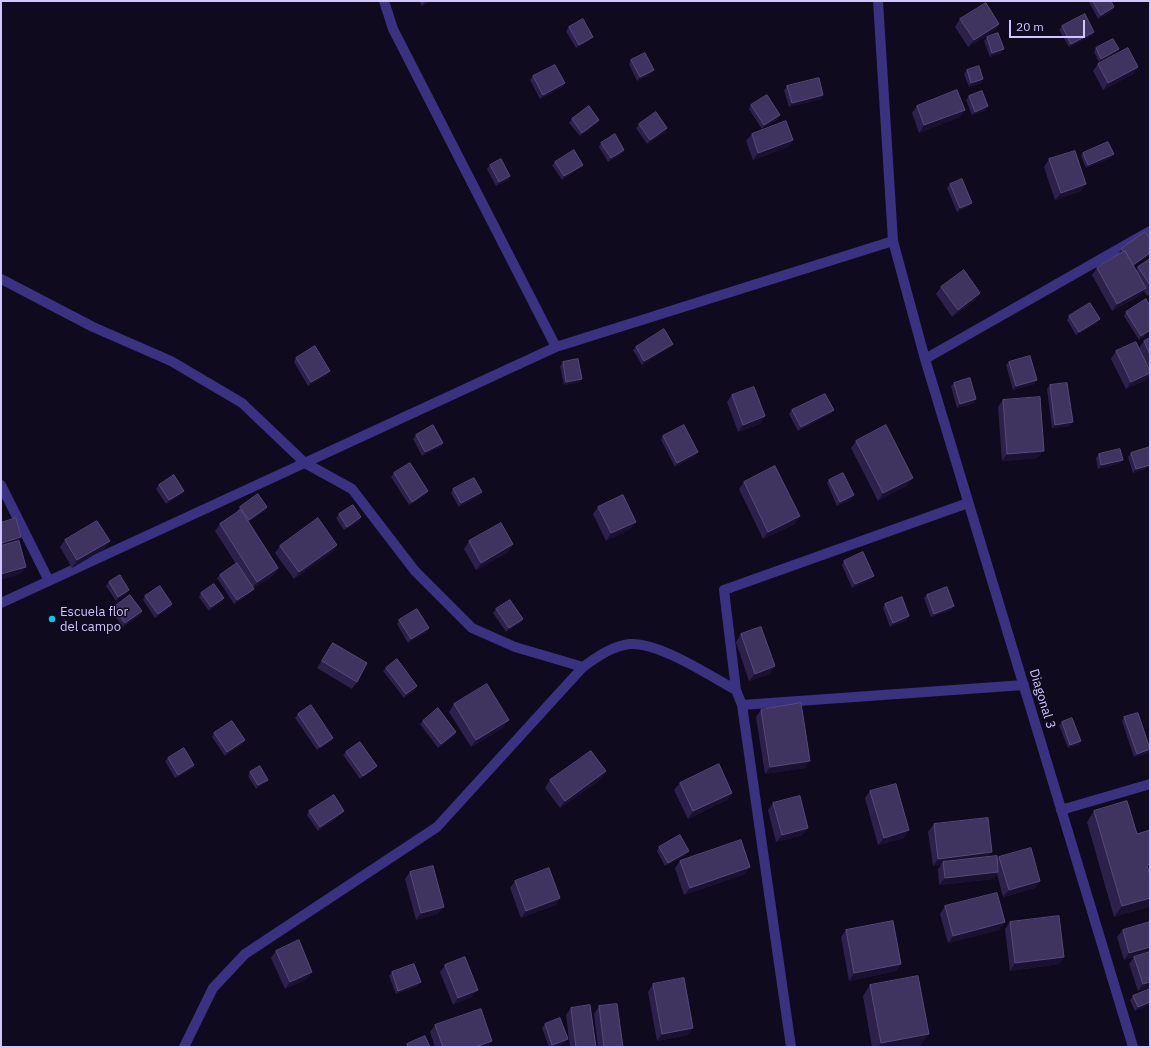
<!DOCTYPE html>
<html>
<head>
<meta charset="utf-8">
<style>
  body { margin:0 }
  #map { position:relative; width:1151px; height:1048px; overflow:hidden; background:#0f0a1d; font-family:"IBM Plex Sans",sans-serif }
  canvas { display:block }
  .frame { position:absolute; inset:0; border:2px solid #d1c6ff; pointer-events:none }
  .scale { position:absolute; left:1009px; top:20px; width:76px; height:18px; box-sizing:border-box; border:2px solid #d1c6ff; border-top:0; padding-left:5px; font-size:12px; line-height:14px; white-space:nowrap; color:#d1c6ff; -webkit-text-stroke:3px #0f0a1d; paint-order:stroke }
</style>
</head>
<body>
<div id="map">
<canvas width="1151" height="1048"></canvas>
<div class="frame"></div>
<div class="scale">20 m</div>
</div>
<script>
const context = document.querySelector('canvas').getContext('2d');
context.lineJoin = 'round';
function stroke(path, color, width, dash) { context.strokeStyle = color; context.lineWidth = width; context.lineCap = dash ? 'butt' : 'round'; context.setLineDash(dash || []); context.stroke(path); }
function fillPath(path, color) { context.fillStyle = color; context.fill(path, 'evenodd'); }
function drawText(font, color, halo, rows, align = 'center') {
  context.font = font + ' "IBM Plex Sans",sans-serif'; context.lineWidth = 3; context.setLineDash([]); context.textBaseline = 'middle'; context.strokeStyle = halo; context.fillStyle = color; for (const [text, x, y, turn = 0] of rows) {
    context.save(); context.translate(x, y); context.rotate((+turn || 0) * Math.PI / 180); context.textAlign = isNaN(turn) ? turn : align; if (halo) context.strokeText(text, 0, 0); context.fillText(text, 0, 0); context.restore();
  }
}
const street = new Path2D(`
  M384,1L393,29L556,347
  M878,1L893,241L925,359L1133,1047
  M1,279L93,327L171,361L242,403L305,463L352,489L415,571L472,628L515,647L583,667
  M925,359L1150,231
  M1,485L49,581
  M1,603L556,347L893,241
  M742,705L1024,685
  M1061,810L1150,784
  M184,1047L213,988L245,954L437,827L583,667C597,657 612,646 630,644C659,642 710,676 736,690
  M791,1047L742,705L736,690L724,590L968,503`);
const wall = new Path2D(`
  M419,1H431L422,6Z
  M1089,1H1111L1112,11L1098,19L1089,2Z
  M960,19L999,24L994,31L968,47L955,27Z
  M1062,26L1094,32L1092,35L1069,47L1059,30Z
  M569,27L590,40L576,48L566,31Z
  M987,37L1001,53L990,57L984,41Z
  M1096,48L1116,53L1099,62L1094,52Z
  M631,60L651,74L637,81L629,64Z
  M1098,64L1138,67L1133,74L1103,90L1093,71Z
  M967,70L981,83L969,87L964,74Z
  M533,76L565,83L562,87L540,99L530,80Z
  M787,86L823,95L821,99L789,107L784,90Z
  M969,96L986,110L972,115L966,100Z
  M751,105L778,119L762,129L749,109Z
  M917,106L965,110L960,117L919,133L912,113Z
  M572,119L599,120L597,123L580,136L569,123Z
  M639,124L667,128L665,132L647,144L636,128Z
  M752,134L793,140L788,147L753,160L746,141Z
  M601,143L622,154L608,162L599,147Z
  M1083,153L1111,158L1086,168L1081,156Z
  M1049,159L1081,191L1055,200L1044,167Z
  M555,162L583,165L580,168L562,180L552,165Z
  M490,165L510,176L508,180L496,186L487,169Z
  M950,184L972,203L969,206L957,212L947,188Z
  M1121,249L1150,255L1134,266L1136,270L1138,267L1150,259V294L1147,296L1144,291L1141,295L1112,311L1092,275L1097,268L1120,254L1119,252Z
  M941,287L975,300L952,317L936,294Z
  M1150,306V332L1139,340L1124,316L1126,312Z
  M1069,316L1097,323L1076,335L1067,320Z
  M1150,338V374L1146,380L1126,389L1111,359L1116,351L1139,348L1144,341Z
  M673,344L670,347L642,365L633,350L636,347Z
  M296,358L327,375L308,386L294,362Z
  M563,362L582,379L580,382L564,385L560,366Z
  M1009,362L1034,384L1013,390L1006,365Z
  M954,383L976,399L974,403L957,408L951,386Z
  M1050,385L1070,426L1052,428L1047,389Z
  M732,395L765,416L760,424L738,432L727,402Z
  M1003,400L1038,458L1002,461L998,407Z
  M792,410H834L831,413L798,431L789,414Z
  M416,435L443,443L440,447L422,456L413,439Z
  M663,436L695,456L675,467L661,440Z
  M856,441L908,485L878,501L851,448Z
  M1150,447V467L1133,473L1128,457L1131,453Z
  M1099,454L1123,460L1120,463L1098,469L1096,458Z
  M394,473L425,495L409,505L391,477Z
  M829,480L852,499L837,506L827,483Z
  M744,482L795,524L763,539L739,489Z
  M159,485L184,491L182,494L166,504L156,489Z
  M453,489L479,496L459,507L451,493Z
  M240,507L265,511L248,522L278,568L273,576L253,588L251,593L234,604L217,578L220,575L236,564L215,531L220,524L238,512L237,511Z
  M598,507L636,522L630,529L606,541L593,514Z
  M339,514L359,521L344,530L336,518Z
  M65,540L110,541L104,549L72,568L60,547Z
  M469,541L513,544L508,552L476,570L464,549Z
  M337,545L332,552L294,579L275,553L280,546Z
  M844,561L871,579L852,588L842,565Z
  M109,582L127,593L116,601L106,586Z
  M201,593L224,598L221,602L209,611L199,597Z
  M927,595L954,606L951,610L931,617L924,598Z
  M145,596L172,604L169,608L155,618L143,600Z
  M885,604L907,620L890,627L883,608Z
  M113,608L142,611L140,615L123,627L111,611Z
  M496,609L523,619L520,623L506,632L493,613Z
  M399,620L426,632L408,643L397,624Z
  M741,634L770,674L749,681L736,642Z
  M333,643L357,682L352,689L317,668Z
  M386,668L415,690L404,698L383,671Z
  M454,704L503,728L471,747L449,712Z
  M761,710L805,768L765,774L756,717Z
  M298,714L331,741L317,750L295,718Z
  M1124,717L1150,750L1148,753L1134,757L1122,721Z
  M423,721L454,736L438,748L420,724Z
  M1062,722L1081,741L1078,745L1068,748L1059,725Z
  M214,733L245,740L242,744L225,756L212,737Z
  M346,752L377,766L374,769L360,779L343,755Z
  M168,758L192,769L175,778L165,761Z
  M606,771L601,779L560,808L545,788L550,780Z
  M250,772L268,780L265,783L256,789L248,776Z
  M680,783L732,793L727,800L688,819L674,790Z
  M870,791L904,838L878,845L865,798Z
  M773,803L803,835L776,842L768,810Z
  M309,811H344L342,814L318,831L307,815Z
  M1094,811L1137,834L1150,830V873H1149L1150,905L1148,907L1114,917L1087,822Z
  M934,824L988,857L997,860L999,857L1040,881L1035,888L1003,897L997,874L993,879L939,885L938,869L941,865L933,866L928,832Z
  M659,847L686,855L665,866L657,851Z
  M680,861L745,874L684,895L675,868Z
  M410,872L438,914L416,920L405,879Z
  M515,881L560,898L555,905L521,918L510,888Z
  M945,906L1005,922L999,930L948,943L940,914Z
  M1010,922L1064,957L1059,964L1010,971L1005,929Z
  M846,930L901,964L896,971L849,981L841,937Z
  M1123,930L1150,988L1138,991L1129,964L1134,957L1124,960L1117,937Z
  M276,951L307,979L285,989L271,958Z
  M445,965L472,997L453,1005L440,972Z
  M392,972L418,986L396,994L389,976Z
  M653,984L688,1035L657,1041L648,992Z
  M870,985L921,1045L910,1047H872L863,996Z
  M1133,996L1150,1005L1135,1011L1130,1000Z
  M599,1006L623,1047H598L594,1014Z
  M571,1008L596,1047H570L566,1015Z
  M545,1024L565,1043L554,1047H549L542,1028Z
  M435,1025L488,1047H435L430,1032Z`);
const shadedWall = new Path2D(`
  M427,1H431L422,6L425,2Z
  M1114,7L1112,11L1098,19L1101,15Z
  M999,24L994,31L968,47L974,40Z
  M1094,32L1092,35L1069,47L1071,44Z
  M593,37L590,40L576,48L579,45Z
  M1004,49L1001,53L990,57L992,53Z
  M1119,49L1116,53L1099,62L1101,59Z
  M1138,67L1133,74L1103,90L1108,83Z
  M654,70L651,74L637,81L640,77Z
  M983,79L981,83L969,87L971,83Z
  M565,83L562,87L540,99L543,95Z
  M823,95L821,99L789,107L792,103Z
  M988,106L986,110L972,115L975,112Z
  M965,110L960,117L919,133L924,125Z
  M780,115L778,119L762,129L764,125Z
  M599,120L597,123L580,136L582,133Z
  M667,128L665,132L647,144L650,140Z
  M793,140L788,147L753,160L758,153Z
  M624,150L622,154L608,162L611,158Z
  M1114,154L1111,158L1086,168L1088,165Z
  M583,165L580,168L562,180L564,176Z
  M510,176L508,180L496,186L499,182Z
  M1086,184L1081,191L1055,200L1061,193Z
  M972,203L969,206L957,212L960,208Z
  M1150,253V255L1130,269L1133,265Z
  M1146,288L1141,295L1112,311L1117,304Z
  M980,293L975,300L952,317L958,310Z
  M1100,319L1097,323L1076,335L1079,332Z
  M1150,330V332L1139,340L1141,336Z
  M673,344L670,347L642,365L644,361Z
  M330,371L327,375L308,386L311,382Z
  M1150,373L1146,380L1126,389L1131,382Z
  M582,379L580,382L564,385L566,382Z
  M1037,380L1034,384L1013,390L1016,386Z
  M976,399L974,403L957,408L960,404Z
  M834,410L831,413L798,431L801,427Z
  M765,416L760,424L738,432L743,425Z
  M1073,422L1070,426L1052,428L1055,425Z
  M443,443L440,447L422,456L425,452Z
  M1044,451L1038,458L1002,461L1007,454Z
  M698,452L695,456L675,467L677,463Z
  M1123,460L1120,463L1098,469L1101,465Z
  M1150,465V467L1133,473L1136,469Z
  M913,478L908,485L878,501L883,493Z
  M184,491L182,494L166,504L169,500Z
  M428,491L425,495L409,505L412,502Z
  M482,492L479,496L459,507L461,503Z
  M854,495L852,499L837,506L840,502Z
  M267,507L265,511L246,524L249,520Z
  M800,516L795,524L763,539L768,532Z
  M361,517L359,521L344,530L347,527Z
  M636,522L630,529L606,541L611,533Z
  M21,537L19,541L1,547V545L2,543Z
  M110,541L104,549L72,568L77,560Z
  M513,544L508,552L476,570L481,563Z
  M337,545L332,552L294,579L299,572Z
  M26,567L21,574L1,580V574Z
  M278,568L273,576L252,589L257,582Z
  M874,576L871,579L852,588L855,584Z
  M254,589L251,593L234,604L237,600Z
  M129,590L127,593L116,601L118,597Z
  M224,598L221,602L209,611L211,607Z
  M172,604L169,608L155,618L158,614Z
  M954,606L951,610L931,617L934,614Z
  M142,611L140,615L123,627L125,623Z
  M909,616L907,620L890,627L893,623Z
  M523,619L520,623L506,632L509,628Z
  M429,628L426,632L408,643L411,639Z
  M775,666L770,674L749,681L755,674Z
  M417,686L415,690L404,698L406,694Z
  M509,720L503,728L471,747L476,740Z
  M456,732L454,736L438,748L441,744Z
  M333,738L331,741L317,750L320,747Z
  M245,740L242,744L225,756L227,752Z
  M1081,741L1078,745L1068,748L1070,745Z
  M1150,749L1148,753L1134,757L1137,754Z
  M810,761L805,768L765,774L770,767Z
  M194,765L192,769L175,778L178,775Z
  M377,766L374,769L360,779L363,776Z
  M606,771L601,779L560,808L565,801Z
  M268,780L265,783L256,789L258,785Z
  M732,793L727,800L688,819L693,811Z
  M344,811L342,814L318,831L320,827Z
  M808,828L803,835L776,842L782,835Z
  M909,830L904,838L878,845L884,838Z
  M689,851L686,855L665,866L668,863Z
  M992,852L987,859L943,862L941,865L933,866L938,859Z
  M1150,864V873L1139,876L1147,865Z
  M750,867L745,874L684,895L690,888Z
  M998,872L993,879L939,885L945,878Z
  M1040,881L1035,888L1003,897L1009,890Z
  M560,898L555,905L521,918L526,911Z
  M1150,898V905L1148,907L1114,917L1122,906Z
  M444,907L438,914L416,920L421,913Z
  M1005,922L999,930L948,943L953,936Z
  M1150,947V952L1124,960L1129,953Z
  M1064,957L1059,964L1010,971L1015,963Z
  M901,964L896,971L849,981L854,973Z
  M312,972L307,979L285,989L290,982Z
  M421,982L418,986L396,994L398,991Z
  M1150,982V988L1138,991L1143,984Z
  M478,990L472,997L453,1005L458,998Z
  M1150,1002V1005L1135,1011L1138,1007Z
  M693,1028L688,1035L657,1041L662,1034Z
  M929,1034L921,1045L910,1047H878L881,1043Z
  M568,1039L565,1043L554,1047H551L552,1045Z
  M492,1041L488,1047H475Z`);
const building = new Path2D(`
  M1093,1H1111L1114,7L1101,15Z
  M986,3L999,24L974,40L960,19Z
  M1085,14L1094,32L1071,44L1062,26Z
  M583,19L593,37L579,45L569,27Z
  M998,33L1004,49L992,53L987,37Z
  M1113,39L1119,49L1101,59L1096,48Z
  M1128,48L1138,67L1108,83L1098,64Z
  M645,53L654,70L640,77L631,60Z
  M555,65L565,83L543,95L533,76Z
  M979,66L983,79L971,83L967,70Z
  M819,78L823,95L792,103L787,86Z
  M957,90L965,110L924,125L917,106Z
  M982,91L988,106L975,112L969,96Z
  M767,95L780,115L764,125L751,105Z
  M589,106L599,120L582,133L572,119Z
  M656,112L667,128L650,140L639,124Z
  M786,121L793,140L758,153L752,134Z
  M615,134L624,150L611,158L601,143Z
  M1108,142L1114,154L1088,165L1083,153Z
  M574,150L583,165L564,176L555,162Z
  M1075,151L1086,184L1061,193L1049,159Z
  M501,159L510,176L499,182L490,165Z
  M962,179L972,203L960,208L950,184Z
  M1145,232L1150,239V253L1133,265L1125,251L1124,252L1121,249Z
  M1125,251L1146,288L1117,304L1097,268Z
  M1150,259V285L1138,267Z
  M964,270L980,293L958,310L941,287Z
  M1146,299L1150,306V330L1141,336L1126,312Z
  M1090,303L1100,319L1079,332L1069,316Z
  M664,329L673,344L644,361L636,347Z
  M1150,338V355L1144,341Z
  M1136,342L1150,371V373L1131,382L1116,351Z
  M315,346L330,371L311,382L296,358Z
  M1030,356L1037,380L1016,386L1009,362Z
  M578,359L582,379L566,382L563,362Z
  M970,378L976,399L960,404L954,383Z
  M1067,383L1073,422L1055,425L1050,385Z
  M754,387L765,416L743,425L732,395Z
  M825,394L834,410L801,427L792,410Z
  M1040,397L1044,451L1007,454L1003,400Z
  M433,425L443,443L425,452L416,435Z
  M684,425L698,452L677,463L663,436Z
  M886,425L913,478L883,493L856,441Z
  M1150,447V465L1136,469L1131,453Z
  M1120,449L1123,460L1101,465L1099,454Z
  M410,463L428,491L412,502L394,473Z
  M775,466L800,516L768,532L744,482Z
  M843,473L854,495L840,502L829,480Z
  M174,475L184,491L169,500L159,485Z
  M474,478L482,492L461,503L453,489Z
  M258,494L267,507L249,520L240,507Z
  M623,495L636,522L611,533L598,507Z
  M353,505L361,517L347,527L339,514Z
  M241,510L278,568L257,582L220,524Z
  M16,518L21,537L2,543L1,540V523Z
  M318,518L337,545L299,572L280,546Z
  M97,521L110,541L77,560L65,540Z
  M501,523L513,544L481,563L469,541Z
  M19,541L26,567L1,574V546Z
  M863,552L874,576L855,584L844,561Z
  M237,563L254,589L237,600L220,575Z
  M120,575L129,590L118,597L109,582Z
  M214,584L224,598L211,607L201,593Z
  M160,586L172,604L158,614L145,596Z
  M947,587L954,606L934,614L927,595Z
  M130,595L142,611L125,623L113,608Z
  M902,597L909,616L893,623L885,604Z
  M510,600L523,619L509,628L496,609Z
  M417,609L429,628L411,639L399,620Z
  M761,627L775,666L755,674L741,634Z
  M333,643L367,663L357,682L322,661Z
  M397,659L417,686L406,694L386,668Z
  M487,684L509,720L476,740L454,704Z
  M801,703L810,761L770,767L761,710Z
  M311,705L333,738L320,747L298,714Z
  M438,708L456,732L441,744L423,721Z
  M1138,713L1150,749L1137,754L1124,717Z
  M1072,718L1081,741L1070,745L1062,722Z
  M232,721L245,740L227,752L214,733Z
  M360,742L377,766L363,776L346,752Z
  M184,748L194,765L178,775L168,758Z
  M591,751L606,771L565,801L550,780Z
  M719,764L732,793L693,811L680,783Z
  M260,766L268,780L258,785L250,772Z
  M896,784L909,830L884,838L870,791Z
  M334,795L344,811L320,827L309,811Z
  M800,796L808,828L782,835L773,803Z
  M1127,801L1137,834L1150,830V864L1147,865L1150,876V898L1122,906L1094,811Z
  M988,818L992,852L938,859L934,824Z
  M680,835L689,851L668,863L659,847Z
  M741,840L750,867L690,888L680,861Z
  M1031,848L1040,881L1009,890L999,857Z
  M997,856L998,872L945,878L943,862Z
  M433,866L444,907L421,913L410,872Z
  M549,868L560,898L526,911L515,881Z
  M997,893L1005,922L953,936L945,906Z
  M1059,916L1064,957L1015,963L1010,922Z
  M893,921L901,964L854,973L846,930Z
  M1150,922V947L1129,953L1123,930Z
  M299,940L312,972L290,982L276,951Z
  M1150,952V982L1143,984L1134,957Z
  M465,957L478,990L458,998L445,965Z
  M414,964L421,982L398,991L392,972Z
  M918,976L929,1034L881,1043L870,985Z
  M684,978L693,1028L662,1034L653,984Z
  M1150,989V1002L1138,1007L1133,996Z
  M617,1004L623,1047H604L599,1006Z
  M590,1005L596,1047H576L571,1008Z
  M481,1009L492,1041L475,1047H443L435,1025Z
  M560,1018L568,1039L552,1045L545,1024Z
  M425,1036L430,1047H408L407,1044Z`);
const markers = [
  [52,619,4,"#00c6f1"]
];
const poiNames = [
  ["Escuela flor",60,612],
  ["del campo",60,627]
];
const streetNames = [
  ["Diagonal 3",1042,699,73]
];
stroke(street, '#3a3180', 10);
fillPath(wall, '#2d214c');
fillPath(shadedWall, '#1a1131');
fillPath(building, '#3f3360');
stroke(building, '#564a79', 1);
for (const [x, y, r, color] of markers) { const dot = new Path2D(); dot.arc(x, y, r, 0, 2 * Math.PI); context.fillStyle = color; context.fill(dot); stroke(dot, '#0f0a1d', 1.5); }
drawText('13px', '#d1c6ff', '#0f0a1d', poiNames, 'left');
drawText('13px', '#d1c6ff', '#0f0a1d', streetNames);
</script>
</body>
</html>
